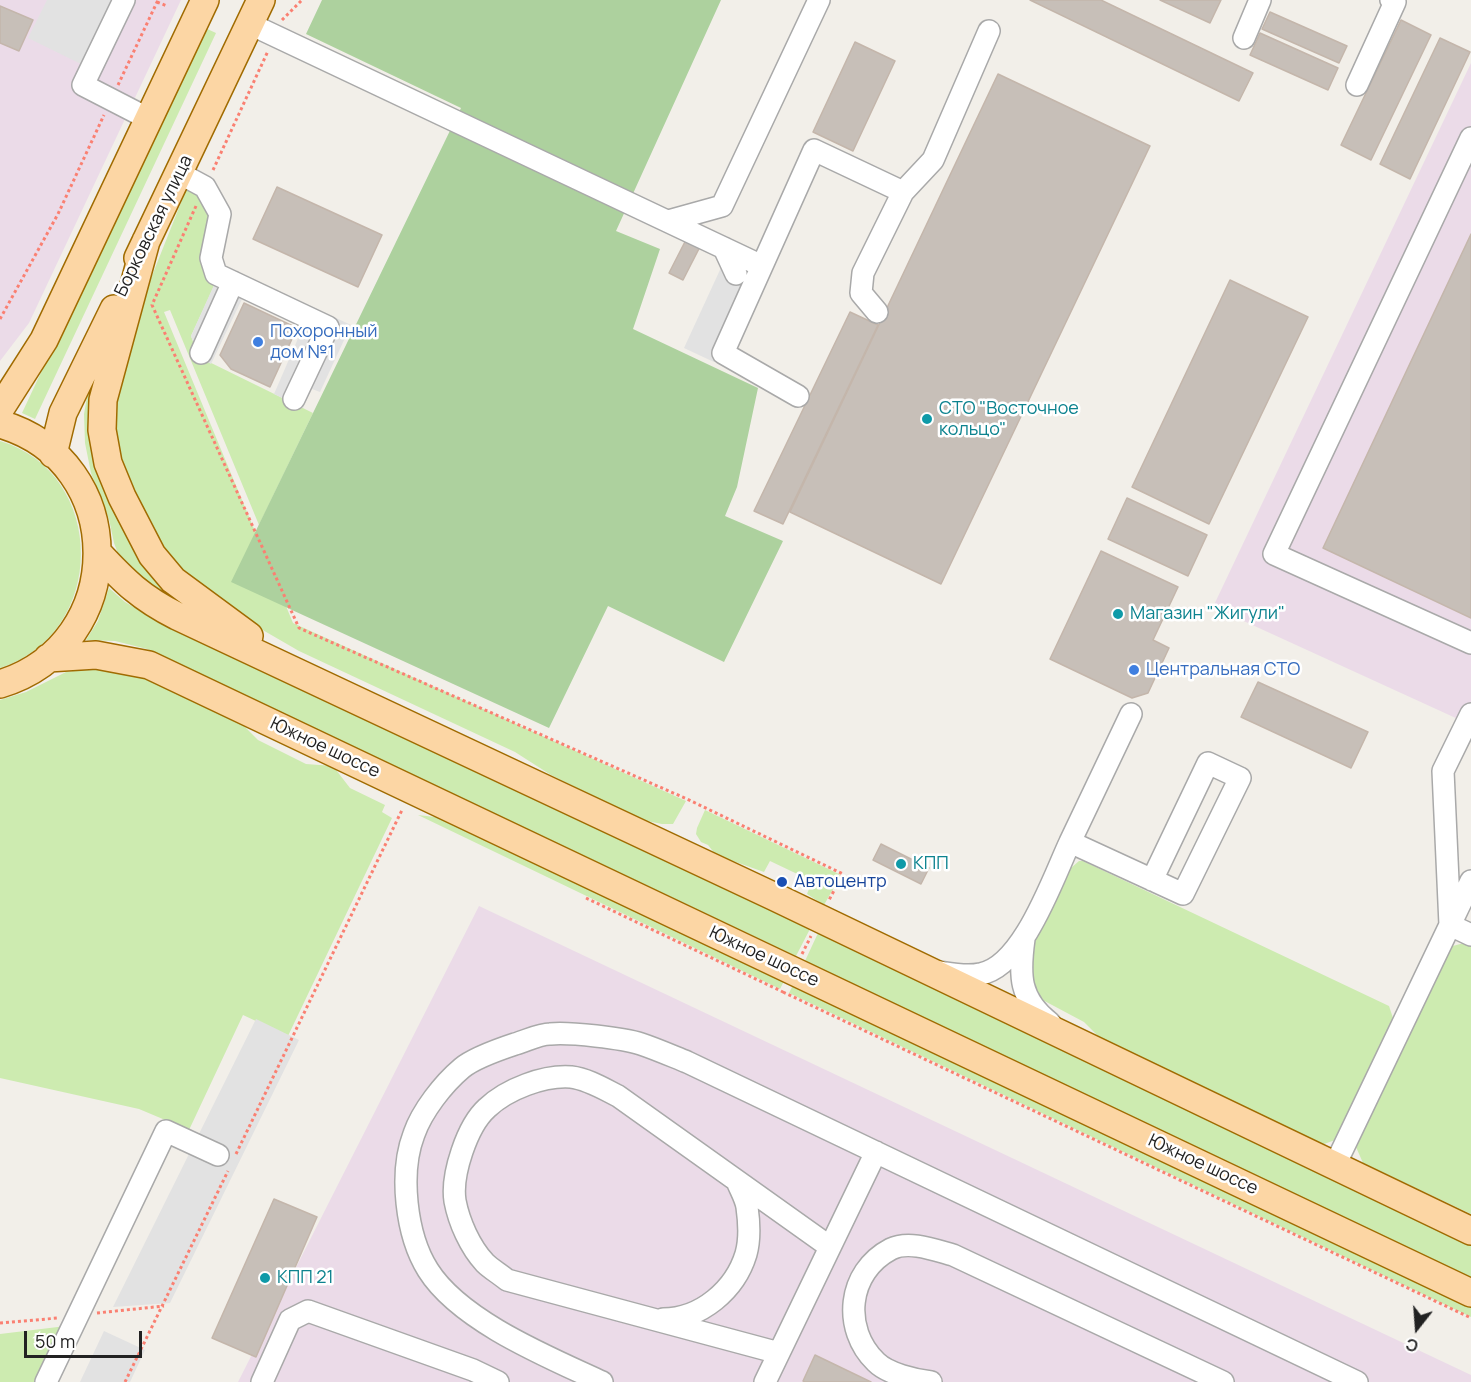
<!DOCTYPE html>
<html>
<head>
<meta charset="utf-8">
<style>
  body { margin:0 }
  #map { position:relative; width:1471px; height:1382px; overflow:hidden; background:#f2efe9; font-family:Manrope,sans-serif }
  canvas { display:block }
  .north { position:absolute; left:1387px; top:1298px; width:60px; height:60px; -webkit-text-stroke:4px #fff; paint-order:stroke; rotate:197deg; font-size:16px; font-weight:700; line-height:24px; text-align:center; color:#222 }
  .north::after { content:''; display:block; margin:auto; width:21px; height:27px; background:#222; clip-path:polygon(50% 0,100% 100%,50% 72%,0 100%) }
  .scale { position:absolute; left:24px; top:1331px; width:118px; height:27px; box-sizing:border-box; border:3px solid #222; border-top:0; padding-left:8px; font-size:18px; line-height:21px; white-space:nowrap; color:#222; -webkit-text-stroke:4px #fff; paint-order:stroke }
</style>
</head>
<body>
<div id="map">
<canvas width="1471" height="1382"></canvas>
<div class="north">С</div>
<div class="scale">50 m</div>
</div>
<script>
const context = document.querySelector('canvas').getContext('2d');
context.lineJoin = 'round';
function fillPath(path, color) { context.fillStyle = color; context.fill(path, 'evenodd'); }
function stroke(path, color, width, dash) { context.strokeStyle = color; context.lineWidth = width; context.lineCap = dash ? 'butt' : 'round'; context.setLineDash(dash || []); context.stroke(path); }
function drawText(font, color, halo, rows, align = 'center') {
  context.font = font + ' Manrope,sans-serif'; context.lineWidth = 5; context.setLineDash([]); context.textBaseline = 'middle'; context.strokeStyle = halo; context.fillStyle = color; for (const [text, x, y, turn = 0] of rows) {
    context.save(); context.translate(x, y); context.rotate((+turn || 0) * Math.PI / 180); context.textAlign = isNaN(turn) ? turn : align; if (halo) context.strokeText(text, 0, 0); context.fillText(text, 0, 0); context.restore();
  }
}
const industrial = new Path2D(`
  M0,0H181L29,323L0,361Z
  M1471,63V725L1213,607Z
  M479,906L1471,1375V1382H238Z`);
const grass = new Path2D(`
  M203,27L216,33L35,419L22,413Z
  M188,188H192L210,208L214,286L191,336L199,357L313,413L259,525L170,310L164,312L293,623L686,801L673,824H662L642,820L551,775L515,752L299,651L235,614L168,567L123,473L110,420L142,301L186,190Z
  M99,372L93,416L192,609L146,586L120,559L114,543L109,519L91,473L85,443L84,414L87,397Z
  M0,441C108,473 108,634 0,668Z
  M109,588L125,602L154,619L810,929L796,956L147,649L115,641L86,640L98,621Z
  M111,666L132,669L237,719L258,740L306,764L333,766L350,788L385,805L382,812L392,818L288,1036L243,1015L189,1130L139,1109L0,1078V700L26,692L66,672Z
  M705,810L841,875L824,905L807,894L812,881L770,861L764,872L716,855L708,845L701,842L696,834L697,828Z
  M418,815L443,818L785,979L780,989Z
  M1079,861H1083L1389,1006L1394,1021L1338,1139L1324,1144L1317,1143L1103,1041L1084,1022L1037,997L1026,960L1071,868Z
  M818,933L1471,1245V1279L805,961Z
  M1464,943L1471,945V1214L1363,1163L1356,1147L1357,1136L1449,947Z
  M794,983L1471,1305V1317L789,993Z
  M66,1326L39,1382H0V1334Z`);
const forest = new Path2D(`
  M322,0H721L616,231L660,249L633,329L758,388L737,487L725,516L783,541L724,662L608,606L549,728L231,582L461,108L306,34Z`);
const parking = new Path2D(`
  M47,0H120L87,67L28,38Z
  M725,259L755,273L714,362L684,348Z
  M223,265L351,325L320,392L312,389L303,408L274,394L303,327L242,299L211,364L199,357L191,336Z
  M256,1019L299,1040L170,1303L113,1307Z
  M104,1331L145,1350L130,1382H80Z`);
const building = new Path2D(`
  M1030,0H1101L1253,73L1239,101Z
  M1160,0H1221L1210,23Z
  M0,6L33,20L19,51L0,43Z
  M1270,12L1347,46L1339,63L1262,29Z
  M1401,20L1431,35L1371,160L1341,145Z
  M1260,33L1338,68L1328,90L1250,55Z
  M1440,38L1470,52L1410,179L1380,164Z
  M855,42L895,61L853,151L813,132Z
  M998,74L1150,146L941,584L790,512Z
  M277,187L382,235L358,287L253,239Z
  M692,228L706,235L683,280L669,273Z
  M1471,234V618L1323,548Z
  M1230,280L1308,317L1209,524L1132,487Z
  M244,303L297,328L270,387L231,369L220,355Z
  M850,312L878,325L783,524L754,511Z
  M1127,498L1207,535L1188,576L1108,539Z
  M1101,551L1178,587L1153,640L1169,648L1148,693L1132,698L1050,659Z
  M1258,682L1368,732L1351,768L1241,717Z
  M881,844L929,868L921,884L873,860Z
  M274,1199L317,1217L256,1357L212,1338Z
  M815,1355L871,1382H805L803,1381Z`);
const path = new Path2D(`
  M157,2L167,6
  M282,20L302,0
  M118,85L158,0
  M213,170L268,51
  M196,206L152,305L299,628L687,799L843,874L829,900
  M0,319L58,214L104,115
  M586,898L783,992L784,989
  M802,954L811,936
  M783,992L1471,1318
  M236,1154L402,810
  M97,1313L164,1306
  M0,1323L58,1318
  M125,1382L228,1171`);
const minor = new Path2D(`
  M124,0L83,85L149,119
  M250,24L762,266
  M1244,38L1260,0
  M1357,85L1395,2L1391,0
  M1471,138L1274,554L1471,643
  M179,173L205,187L220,214L211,258L216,274L328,327L294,399
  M903,192L933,160L989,31
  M668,221L722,206L819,0
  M724,248L736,274
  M201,353L233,282
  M798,396L723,353L814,150L903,192L863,273L861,293L877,312
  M1471,714L1443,771L1450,925L1471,881
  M1070,842L1131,714
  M1024,939C1019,975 1019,999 1050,1023
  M939,972C952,974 967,977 980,974C1023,967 1053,878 1070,842L1183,894L1240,778L1208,763L1152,880
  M1335,1165L1450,925L1471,935
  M663,1319C701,1319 735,1290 746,1254C750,1240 749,1221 747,1207C746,1199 740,1189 737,1181
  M779,1353L507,1280C500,1274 491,1269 485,1263C470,1247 459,1222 455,1201C451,1175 467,1126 487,1108C507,1089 544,1075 571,1077C588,1079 604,1089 618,1096L830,1247
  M46,1382L166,1131L218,1155
  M262,1382L290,1320L308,1311L473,1370L498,1382
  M602,1382C548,1357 460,1321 428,1270C406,1235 399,1173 414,1134C422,1111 443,1084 462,1068C474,1058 500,1049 515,1044C526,1041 539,1034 550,1034C569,1032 623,1038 641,1044C656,1049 672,1056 687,1062L1357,1382
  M765,1382L876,1152
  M931,1382C915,1380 888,1374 876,1362C842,1329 847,1272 891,1249C909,1240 935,1250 953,1255L1223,1382`);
const major = new Path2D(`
  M146,241L103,400L102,430L108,463L122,497L152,555L173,580L249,636
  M138,258L261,0
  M0,409L44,340L205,0
  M0,424C129,461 130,644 0,684
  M53,454L63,413L114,309
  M98,553C124,581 141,598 177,616L775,897L1471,1231
  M48,658L96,655L149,665L1471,1293`);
const markers = [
  [258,342,6,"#3f7fe0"],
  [927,419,6,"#0f9aa8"],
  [1118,614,6,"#0f9aa8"],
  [1134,670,6,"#3f7fe0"],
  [901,864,6,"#0f9aa8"],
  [782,882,6,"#1a4fb4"],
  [265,1278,6,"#0f9aa8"]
];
const streetNames = [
  ["Борковская улица",154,226,-64],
  ["Южное шоссе",325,748,25],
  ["Южное шоссе",764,957,25],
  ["Южное шоссе",1203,1165,25]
];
const shopNames = [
  ["Похоронный",270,332],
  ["дом №1",270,353],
  ["Центральная СТО",1146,670]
];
const cultureNames = [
  ["СТО \"Восточное",939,409],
  ["кольцо\"",939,430],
  ["Магазин \"Жигули\"",1130,614],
  ["КПП",913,864],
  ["КПП 21",277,1278]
];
const transitNames = [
  ["Автоцентр",794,882]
];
fillPath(industrial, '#ebdbe8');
fillPath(grass, '#cdebb0');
fillPath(forest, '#add19e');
fillPath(parking, '#e2e2e2');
fillPath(building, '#c7bfb8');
stroke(building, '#c4b6ab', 1.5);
stroke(minor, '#a9a9a9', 24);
stroke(major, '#a06b00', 30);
stroke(path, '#fa8072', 3, [3, 3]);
stroke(minor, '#fff', 21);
stroke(major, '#fcd6a4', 27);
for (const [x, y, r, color] of markers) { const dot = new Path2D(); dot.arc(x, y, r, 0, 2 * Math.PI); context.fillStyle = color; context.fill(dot); stroke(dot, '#fff', 2); }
drawText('18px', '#222', '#fff', streetNames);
drawText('18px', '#366cbe', '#fff', shopNames, 'left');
drawText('18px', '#0d838f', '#fff', cultureNames, 'left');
drawText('18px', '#164399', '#fff', transitNames, 'left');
</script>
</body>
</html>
